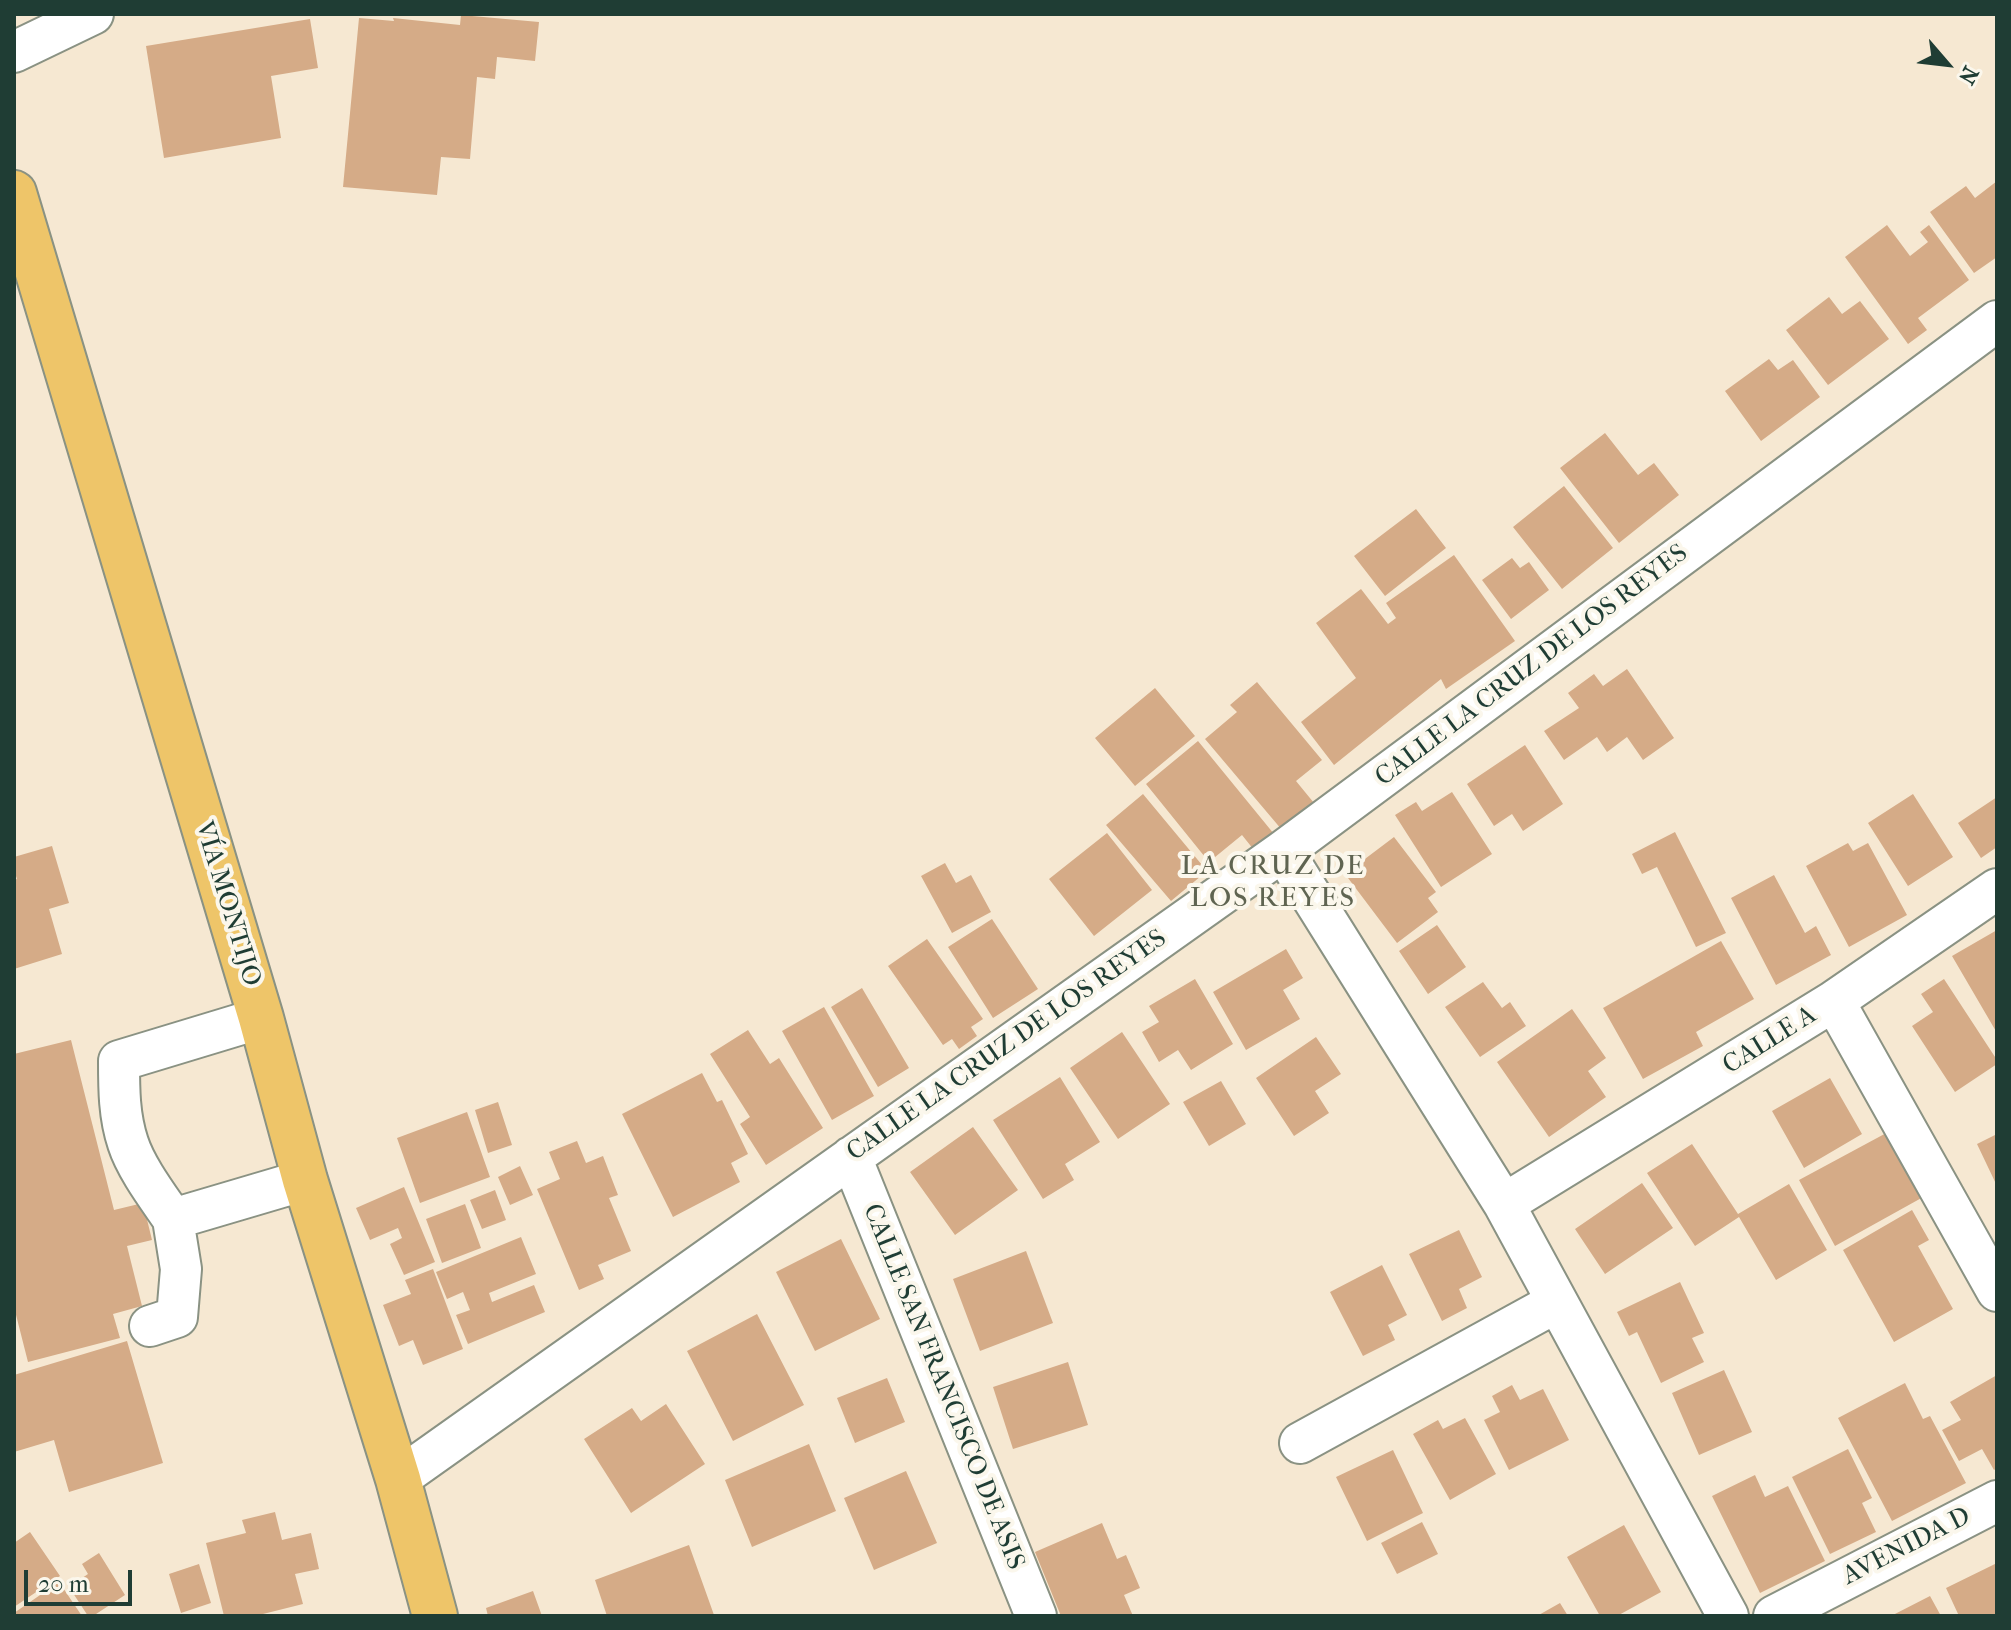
<!DOCTYPE html>
<html>
<head>
<meta charset="utf-8">
<style>
  body { margin:0 }
  #map { position:relative; width:2011px; height:1630px; overflow:hidden; background:#f6e8d2; font-family:"IM FELL French Canon",serif }
  canvas { display:block }
  .frame { position:absolute; inset:0; border:16px solid #1f3d34; pointer-events:none }
  .north { position:absolute; left:1907px; top:24px; width:80px; height:80px; -webkit-text-stroke:6px #fbf7ec; paint-order:stroke; rotate:118deg; font-size:22px; font-weight:700; line-height:32px; text-align:center; color:#1f3d34 }
  .north::after { content:''; display:block; margin:auto; width:28px; height:36px; background:#1f3d34; clip-path:polygon(50% 0,100% 100%,50% 72%,0 100%) }
  .scale { position:absolute; left:24px; top:1570px; width:108px; height:36px; box-sizing:border-box; border:4px solid #1f3d34; border-top:0; padding-left:10px; font-size:24px; line-height:28px; white-space:nowrap; color:#1f3d34; -webkit-text-stroke:6px #fbf7ec; paint-order:stroke }
</style>
</head>
<body>
<div id="map">
<canvas width="2011" height="1630"></canvas>
<div class="frame"></div>
<div class="north">N</div>
<div class="scale">20 m</div>
</div>
<script>
const context = document.querySelector('canvas').getContext('2d');
context.lineJoin = 'round';
function fillPath(path, color) { context.fillStyle = color; context.fill(path, 'evenodd'); }
function stroke(path, color, width, dash) { context.strokeStyle = color; context.lineWidth = width; context.lineCap = dash ? 'butt' : 'round'; context.setLineDash(dash || []); context.stroke(path); }
function drawText(font, color, halo, rows, align = 'center') {
  context.font = font + ' "IM FELL French Canon",serif'; context.lineWidth = 8; context.setLineDash([]); context.textBaseline = 'middle'; context.strokeStyle = halo; context.fillStyle = color; for (const [text, x, y, turn = 0] of rows) {
    context.save(); context.translate(x, y); context.rotate((+turn || 0) * Math.PI / 180); context.textAlign = isNaN(turn) ? turn : align; if (halo) context.strokeText(text, 0, 0); context.fillText(text, 0, 0); context.restore();
  }
}
const building = new Path2D(`
  M461,15L539,22L535,61L497,57L495,79L477,77L470,159L441,157L437,195L343,187L359,18L394,21L393,18L460,25Z
  M310,19L318,68L271,76L281,138L164,158L146,46Z
  M1997,181V257L1974,273L1930,212L1966,186L1975,198Z
  M1887,225L1910,256L1928,242L1920,232L1929,225L1969,280L1918,318L1927,330L1908,344L1845,257Z
  M1829,297L1842,314L1860,301L1889,339L1828,385L1786,330Z
  M1769,359L1778,370L1793,360L1820,397L1761,441L1725,391Z
  M1605,433L1638,475L1654,463L1679,495L1619,543L1560,468Z
  M1564,486L1613,548L1562,589L1513,527Z
  M1416,509L1446,548L1385,596L1354,556Z
  M1454,555L1515,641L1446,689L1441,679L1334,765L1301,722L1356,678L1316,623L1361,589L1388,624L1396,618L1386,603Z
  M1512,558L1520,568L1529,562L1549,590L1511,619L1482,580Z
  M1627,669L1674,738L1643,760L1627,737L1607,752L1597,737L1564,760L1544,731L1579,708L1568,693L1594,674L1603,686Z
  M1257,682L1322,760L1296,781L1314,803L1282,830L1205,739L1237,712L1230,705Z
  M1155,688L1195,736L1135,786L1095,738Z
  M1198,741L1274,834L1254,850L1242,835L1209,862L1146,784Z
  M1525,745L1563,804L1523,831L1512,814L1494,826L1467,784Z
  M1452,792L1492,854L1441,887L1395,815L1416,802L1422,811Z
  M1143,794L1207,871L1171,901L1106,825Z
  M1913,794L1953,857L1908,886L1868,823Z
  M1997,797V847L1981,858L1958,823Z
  M1675,832L1726,933L1696,947L1657,867L1642,874L1632,854Z
  M1107,833L1152,890L1094,936L1049,879Z
  M1394,837L1436,892L1428,898L1438,912L1397,943L1345,874Z
  M1848,843L1853,851L1868,843L1907,915L1849,947L1806,866Z
  M52,846L69,903L49,909L62,954L14,969V880L17,879L14,870V857Z
  M945,863L956,883L971,875L991,912L952,933L921,876Z
  M1774,875L1805,933L1816,926L1831,955L1776,985L1731,898Z
  M992,919L1038,989L993,1018L948,947Z
  M1437,925L1466,967L1428,994L1399,951Z
  M1997,930V1033L1952,956Z
  M927,939L983,1019L971,1027L977,1036L959,1049L952,1039L943,1045L888,966Z
  M1721,941L1754,999L1696,1032L1703,1046L1643,1079L1603,1008Z
  M1286,949L1303,978L1283,990L1300,1019L1246,1050L1213,992Z
  M1195,979L1233,1044L1191,1070L1178,1050L1159,1062L1142,1032L1159,1022L1149,1006Z
  M1944,979L1997,1060V1064L1955,1092L1912,1026L1933,1012L1921,994Z
  M1483,982L1502,1008L1510,1002L1526,1026L1480,1057L1445,1007Z
  M862,988L909,1068L878,1087L831,1007Z
  M824,1007L874,1096L832,1120L782,1031Z
  M1572,1009L1606,1058L1588,1071L1606,1097L1549,1137L1497,1062Z
  M748,1030L770,1064L779,1058L823,1128L766,1165L740,1124L750,1117L710,1054Z
  M1122,1032L1170,1104L1118,1139L1070,1068Z
  M1316,1037L1341,1074L1315,1091L1329,1113L1294,1136L1256,1078Z
  M71,1040L114,1210L143,1203L152,1240L127,1246L142,1306L113,1314L120,1338L28,1362L14,1307V1054Z
  M702,1073L717,1102L722,1100L748,1154L731,1163L740,1182L673,1217L622,1114Z
  M1060,1077L1100,1142L1065,1164L1074,1180L1043,1199L993,1120Z
  M1830,1078L1862,1134L1804,1168L1772,1111Z
  M1221,1081L1246,1124L1209,1146L1183,1102Z
  M498,1102L512,1145L488,1153L475,1110Z
  M467,1112L490,1177L420,1203L397,1138Z
  M973,1127L1018,1190L955,1235L910,1172Z
  M1890,1131L1925,1196L1835,1246L1799,1180Z
  M1997,1134V1186L1977,1144Z
  M577,1141L586,1163L603,1156L618,1195L609,1198L631,1251L598,1265L604,1279L579,1290L537,1189L560,1179L549,1152Z
  M1692,1144L1738,1214L1789,1184L1827,1250L1776,1280L1739,1217L1695,1246L1647,1173Z
  M520,1166L533,1195L510,1205L498,1177Z
  M1642,1183L1673,1228L1605,1274L1575,1229Z
  M404,1187L435,1262L404,1275L390,1244L402,1238L398,1228L370,1240L356,1208Z
  M495,1190L506,1220L482,1229L470,1200Z
  M465,1204L481,1248L442,1263L426,1219Z
  M1912,1210L1929,1240L1918,1246L1953,1309L1894,1342L1843,1250Z
  M1459,1230L1482,1277L1459,1289L1467,1308L1442,1321L1409,1254Z
  M521,1237L536,1274L489,1293L492,1302L534,1285L545,1312L468,1344L456,1315L470,1310L463,1292L447,1299L436,1272Z
  M841,1239L880,1319L815,1351L776,1272Z
  M1026,1251L1053,1323L980,1351L953,1279Z
  M1382,1265L1407,1315L1388,1325L1395,1340L1363,1356L1330,1292Z
  M433,1269L463,1349L423,1365L413,1340L399,1346L383,1305L411,1294L405,1280Z
  M1680,1282L1704,1333L1692,1338L1704,1362L1661,1383L1637,1332L1629,1336L1617,1312Z
  M757,1314L804,1405L733,1441L687,1351Z
  M127,1341L163,1463L69,1492L54,1440L14,1452V1375Z
  M1068,1362L1088,1425L1013,1449L993,1387Z
  M1724,1370L1752,1432L1699,1455L1672,1393Z
  M1997,1375V1468L1994,1470L1982,1449L1959,1461L1942,1430L1961,1420L1950,1402Z
  M887,1378L905,1422L855,1443L837,1398Z
  M1905,1383L1923,1419L1930,1416L1966,1483L1892,1521L1838,1418Z
  M1512,1385L1520,1400L1543,1389L1569,1440L1509,1470L1484,1420L1500,1412L1492,1396Z
  M666,1404L705,1464L631,1513L584,1439L632,1408L641,1421Z
  M1465,1418L1496,1474L1450,1500L1413,1434L1438,1420L1443,1429Z
  M809,1444L836,1511L752,1547L725,1480Z
  M1848,1449L1872,1498L1862,1503L1876,1532L1830,1554L1792,1477Z
  M1393,1450L1423,1513L1367,1541L1336,1477Z
  M906,1471L937,1543L874,1570L844,1498Z
  M1755,1475L1765,1497L1788,1486L1825,1561L1760,1593L1712,1496Z
  M275,1512L282,1540L311,1533L319,1569L295,1574L303,1604L255,1616H224L206,1543L246,1533L242,1520Z
  M1422,1522L1438,1554L1397,1574L1381,1543Z
  M1102,1523L1117,1559L1126,1555L1140,1588L1124,1595L1133,1616H1061L1035,1552Z
  M1624,1525L1661,1592L1617,1616H1600L1567,1557Z
  M30,1532L60,1576L14,1607V1543Z
  M689,1545L714,1615L607,1616L595,1580Z
  M99,1553L125,1595L93,1616H88L69,1587L88,1574L82,1564Z
  M1997,1563V1616H1959L1946,1588Z
  M199,1564L211,1603L181,1613L169,1574Z
  M59,1582L82,1616H14V1613Z
  M533,1591L542,1616H488L486,1608Z
  M1930,1596L1941,1616H1891Z
  M1560,1603L1568,1616H1537Z`);
const minor = new Path2D(`
  M14,52L93,14
  M1283,851L1504,1204L1728,1616
  M1834,1001L1997,889
  M261,1018L119,1061C119,1089 119,1116 128,1143C136,1168 158,1197 173,1219L305,1180
  M851,1157L1036,1616
  M1504,1204L1834,1001L1997,1291
  M150,1326L177,1317L181,1269L173,1219
  M1300,1443L1557,1302
  M398,1479L1283,851L1997,321
  M1774,1616L1997,1501`);
const major = new Path2D(`
  M14,193L261,1018L305,1180L398,1479L435,1616`);
const streetNames = [
  ["CALLE LA CRUZ DE LOS REYES",1532,666,-37],
  ["VÍA MONTIJO",227,904,73],
  ["CALLE A",1770,1041,-32],
  ["CALLE LA CRUZ DE LOS REYES",1007,1046,-35],
  ["CALLE SAN FRANCISCO DE ASIS",943,1387,68],
  ["AVENIDA D",1907,1547,-27]
];
const neighbourhoodNames = [
  ["LA CRUZ DE",1273,867],
  ["LOS REYES",1273,899]
];
fillPath(building, '#d5ab87');
stroke(minor, '#8a9283', 44);
stroke(major, '#8a9283', 48);
stroke(minor, '#fff', 40);
stroke(major, '#eec569', 44);
drawText('26px', '#1f3d34', '#fbf7ec', streetNames);
context.letterSpacing = '2px';
drawText('28px', '#5f6451', '#fbf7ec', neighbourhoodNames);
context.letterSpacing = '0px';
</script>
</body>
</html>
